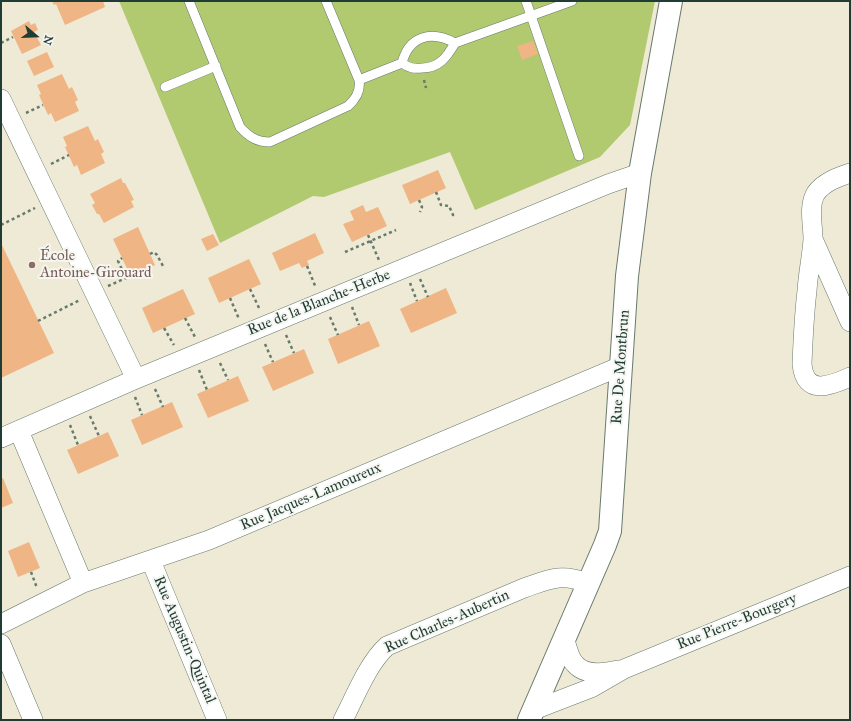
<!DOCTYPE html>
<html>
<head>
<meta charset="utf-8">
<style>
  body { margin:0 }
  #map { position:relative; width:851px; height:721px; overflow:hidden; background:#eeead5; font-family:"IM FELL Great Primer",serif }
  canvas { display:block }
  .frame { position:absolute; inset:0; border:2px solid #1f3d34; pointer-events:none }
  .north { position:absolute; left:16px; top:16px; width:40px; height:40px; -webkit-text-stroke:3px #f6f6f2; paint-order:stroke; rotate:109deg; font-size:11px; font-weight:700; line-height:16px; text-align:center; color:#1f3d34 }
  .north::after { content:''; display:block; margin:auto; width:14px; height:18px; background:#1f3d34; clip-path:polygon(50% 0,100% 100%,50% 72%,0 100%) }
</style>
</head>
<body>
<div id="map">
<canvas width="851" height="721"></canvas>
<div class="frame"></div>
<div class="north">N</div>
</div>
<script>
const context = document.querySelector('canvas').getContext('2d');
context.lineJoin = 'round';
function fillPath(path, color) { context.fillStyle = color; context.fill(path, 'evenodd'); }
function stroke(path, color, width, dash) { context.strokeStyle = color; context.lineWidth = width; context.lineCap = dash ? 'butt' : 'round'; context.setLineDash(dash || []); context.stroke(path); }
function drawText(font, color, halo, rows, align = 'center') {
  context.font = font + ' "IM FELL Great Primer",serif'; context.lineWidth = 4; context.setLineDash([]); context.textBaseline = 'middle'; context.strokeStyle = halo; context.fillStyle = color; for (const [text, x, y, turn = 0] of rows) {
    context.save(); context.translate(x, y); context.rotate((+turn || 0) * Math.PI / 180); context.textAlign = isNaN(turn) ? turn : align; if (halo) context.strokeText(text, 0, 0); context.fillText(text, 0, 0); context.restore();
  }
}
const green = new Path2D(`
  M119,1H655L630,125L600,157L475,210L450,152L324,197L313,196L220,243Z`);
const building = new Path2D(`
  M52,1H103L105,7L65,25L56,4L54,5Z
  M29,21L31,25L35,23L38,30L34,32L41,45L22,54L11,31Z
  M533,41L538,54L522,60L517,46Z
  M47,52L54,67L34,76L27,61Z
  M62,74L69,89L72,87L78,100L75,102L79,111L55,122L51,113L48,115L39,95L41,94L37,85Z
  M88,126L95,141L98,139L104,152L101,154L105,163L81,175L77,165L74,167L65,147L67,146L63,137Z
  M438,170L446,188L410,204L402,185Z
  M121,178L123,183H125L134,200L131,201L134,207L104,223L99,214H97L92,205L95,203L90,194Z
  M363,205L366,212L378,207L387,226L352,242L343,224L354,220L350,211Z
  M138,227L155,265L131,277L113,239Z
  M315,233L324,253L307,261L309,265L302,268L299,263L280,271L272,253Z
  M213,234L219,245L207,251L201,239Z
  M1,243L54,353L1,378Z
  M249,259L261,284L219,303L208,278Z
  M446,288L457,313L411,333L400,309Z
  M183,289L195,314L153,333L142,308Z
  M369,321L380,346L338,364L328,339Z
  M304,349L314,373L273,391L262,367Z
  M238,376L249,401L208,418L197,394Z
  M172,402L183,427L142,445L131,420Z
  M108,432L119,456L78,474L67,450Z
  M3,478L13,503L1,508V479Z
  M29,542L40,568L18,577L8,551Z`);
const path = new Path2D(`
  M1,43L13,37
  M424,80L426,88
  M26,113L43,105
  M51,164L69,155
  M436,192L441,205L449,206L453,215H457
  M419,200L422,207L420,212
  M1,225L35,208
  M368,235L379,260
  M345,252L396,230
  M150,254L154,252L157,255L163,266
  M307,266L316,288
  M420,279L428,297
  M410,283L417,301
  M108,286L126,278L118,261L122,258
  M250,289L260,310
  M230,298L239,319
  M352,307L359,325
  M330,317L338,335
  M185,318L195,337
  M38,321L80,300
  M164,328L174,345
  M286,335L294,353
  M265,344L273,362
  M220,363L228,380
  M199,370L207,390
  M155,389L163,407
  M135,397L142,415
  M90,416L99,436
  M70,425L78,445
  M31,572L37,588`);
const service = new Path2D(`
  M189,1L240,127C249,137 257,142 270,142L348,106C356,99 361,91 359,80L402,63
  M326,1L359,80
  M526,1L579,156
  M455,43C431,30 409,36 402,63C409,68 414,69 422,68C439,68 447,57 455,43L572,1
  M165,87L216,66`);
const minor = new Path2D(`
  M1,99L136,379
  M850,173C838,177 824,182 816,193C808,206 813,224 813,239C812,256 808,273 807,291C804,315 803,340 802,364C805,396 830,386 850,377
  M813,239L850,322
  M19,431L83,583
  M1,438L136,379L608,184L640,173
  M151,561L217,720
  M1,624L83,583L209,540L621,366
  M564,637C567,646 569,658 575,664C585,676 605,673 618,670
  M1,644L33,720
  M534,710L591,688L624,669L850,576
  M343,720C355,697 368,663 387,646L524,588C550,579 560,573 588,583`);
const tertiary = new Path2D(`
  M529,720L605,545L610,531L627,276L640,173L671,1`);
const markers = [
  [32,265,4,"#8d6e63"]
];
const educationNames = [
  ["École",40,256],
  ["Antoine-Girouard",40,273]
];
const streetNames = [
  ["Rue de la Blanche-Herbe",319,303,-22],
  ["Rue De Montbrun",621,367,-86],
  ["Rue Jacques-Lamoureux",311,497,-23],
  ["Rue Charles-Aubertin",447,622,-24],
  ["Rue Pierre-Bourgery",737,622,-22],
  ["Rue Augustin-Quintal",184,640,67]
];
fillPath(green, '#b1c96f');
fillPath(building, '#efb585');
stroke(service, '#677a6c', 10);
stroke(minor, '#677a6c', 20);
stroke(tertiary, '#677a6c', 24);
stroke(path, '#677a6c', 2.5, [3, 3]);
stroke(service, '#fff', 9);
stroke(minor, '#fff', 19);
stroke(tertiary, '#fff', 22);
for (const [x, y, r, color] of markers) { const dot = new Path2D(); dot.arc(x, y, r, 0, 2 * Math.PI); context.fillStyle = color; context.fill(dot); stroke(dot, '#f6f6f2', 1.5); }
drawText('15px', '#785e54', '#f6f6f2', educationNames, 'left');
drawText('15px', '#1f3d34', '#f6f6f2', streetNames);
</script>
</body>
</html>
